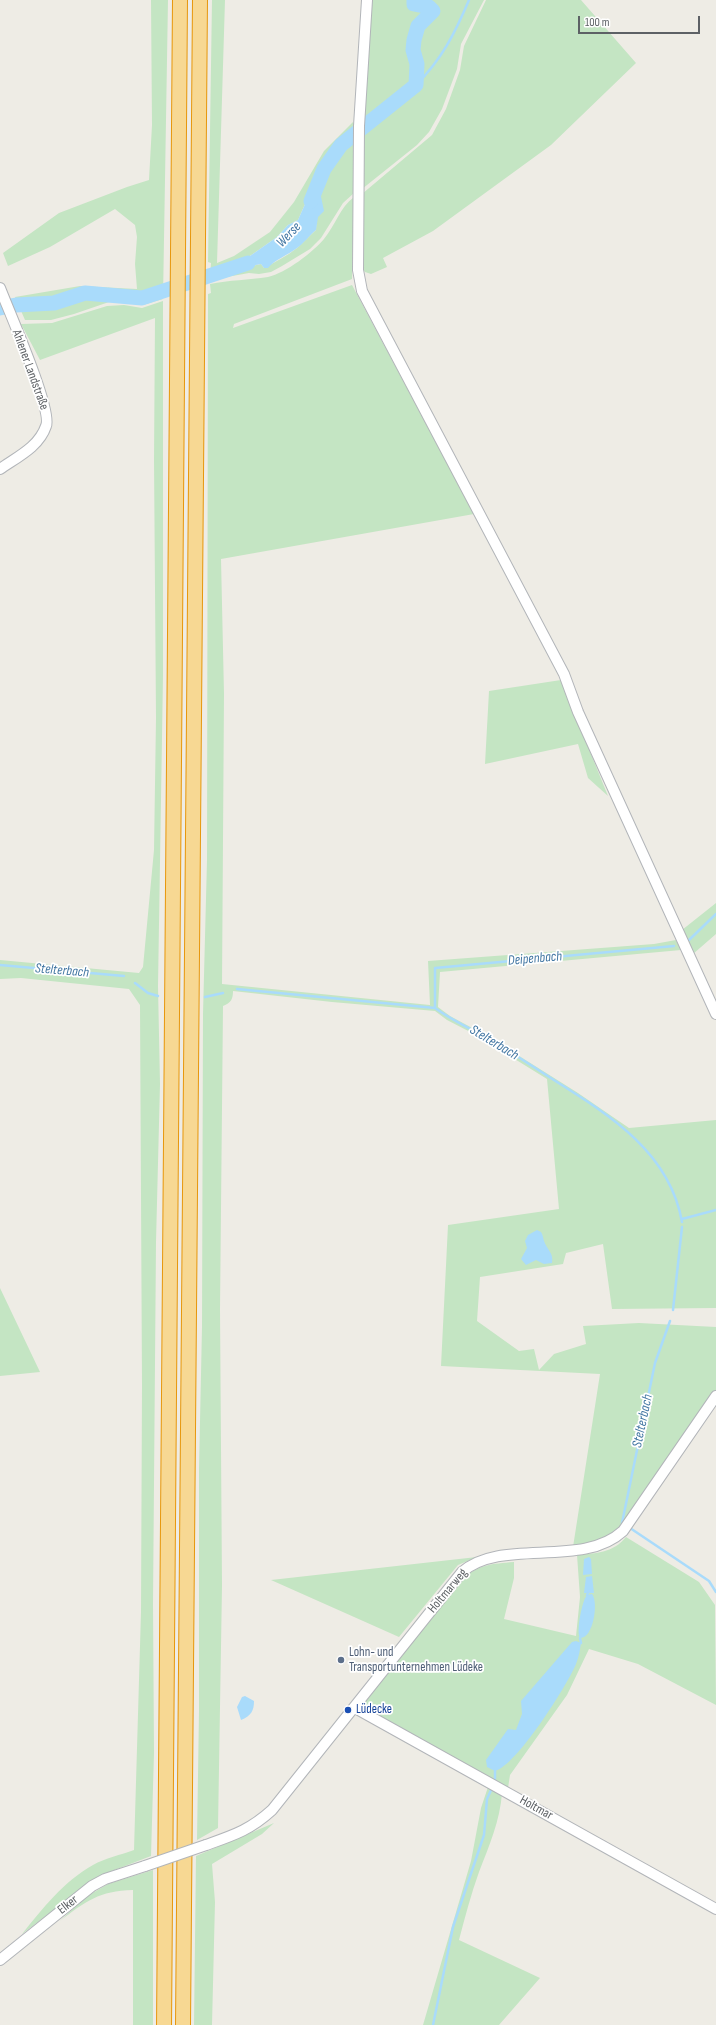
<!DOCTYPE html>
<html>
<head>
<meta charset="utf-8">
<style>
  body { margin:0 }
  #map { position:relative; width:716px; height:2025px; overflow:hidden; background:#eeece5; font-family:"Sofia Sans Condensed",sans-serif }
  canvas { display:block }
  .scale { position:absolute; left:578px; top:16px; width:122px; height:18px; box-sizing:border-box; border:2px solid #5d6165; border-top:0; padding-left:5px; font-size:12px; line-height:14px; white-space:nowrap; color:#5d6165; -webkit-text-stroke:3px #fff; paint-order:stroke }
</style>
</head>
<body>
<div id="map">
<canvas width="716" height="2025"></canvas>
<div class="scale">100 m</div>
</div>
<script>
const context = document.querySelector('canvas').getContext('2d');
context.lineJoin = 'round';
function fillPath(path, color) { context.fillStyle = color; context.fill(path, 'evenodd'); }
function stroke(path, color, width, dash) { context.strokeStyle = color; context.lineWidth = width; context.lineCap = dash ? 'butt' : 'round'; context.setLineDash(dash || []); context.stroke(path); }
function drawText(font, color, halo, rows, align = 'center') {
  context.font = font + ' "Sofia Sans Condensed",sans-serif'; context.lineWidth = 3.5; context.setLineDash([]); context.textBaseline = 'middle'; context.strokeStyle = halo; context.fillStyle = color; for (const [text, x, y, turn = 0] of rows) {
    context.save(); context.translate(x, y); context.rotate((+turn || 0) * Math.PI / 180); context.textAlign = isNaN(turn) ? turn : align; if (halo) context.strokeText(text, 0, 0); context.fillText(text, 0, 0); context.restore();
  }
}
const green = new Path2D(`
  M151,0H168L163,299L143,305L124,301L109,302L74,314L51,320H25L15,297L80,286L137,289L135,264L137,237L135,225L115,209L50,247L8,266L3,253L59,213L127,187L149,180L152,125Z
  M212,0H225L217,263L234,256L270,232L294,202L324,151L353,122L356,129L354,193L343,203L321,238L310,249L282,266L271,272L259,274L249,273L210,280L211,263L208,262ZM318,182L316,230C310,235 303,243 297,248C287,256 275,262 264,268L261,264L233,270L232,265L250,256L277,237L288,225L298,220L313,186Z
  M369,0H484L461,44L457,69L442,109L429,132L417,145L362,189L363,119Z
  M486,0H581L636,63L551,145L433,231L383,258L387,267L371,274L365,272L362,268V194L432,135L446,109L460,70L464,46Z
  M354,197L352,279L234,324L233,328L352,285L474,514L221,559L224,694L222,984L430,1005L428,961L654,944L676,940L681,950L440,972L438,1007L450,1016L489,1037L578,1093L629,1128L716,1120V1308L612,1309L603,1244L566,1253L563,1264L480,1277L477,1321L519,1351L534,1349L539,1370L554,1354L586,1344L583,1326L639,1323L716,1327V1390L620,1529L611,1538L573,1547L600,1374L441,1366L448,1225L559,1209L547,1079L476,1035L447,1020L435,1011L332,1002L233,991C233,999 231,1003 223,1006L220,1309L222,1586L218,1828L197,1840L199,1711V1469L202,1327L203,1014L207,860L208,294L211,293L210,284C229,280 249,280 268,277C286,273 313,252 324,239C335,226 340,207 354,197Z
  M163,301V675L158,986L160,1084L156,1242L153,1604L154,1753L151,1856L99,1876L22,1934C43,1908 63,1882 93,1865C105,1858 121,1855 134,1850L141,1612L142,1385L140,1005L129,989L21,978L0,979V960L139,973L143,967L154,850L156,718L154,460L155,318L40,360L21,324L52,323L107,306L124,305L142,308Z
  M561,680L608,796L588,778L578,744L485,764L489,691Z
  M716,903V934L693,954L682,930Z
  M0,1288L40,1372L0,1376Z
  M626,1537L699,1582L715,1605L716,1705L638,1664L589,1649L567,1695L510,1775L508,1788L362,1706L462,1580C478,1564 492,1564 514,1562V1578L504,1619L576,1636L580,1597L577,1555C597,1553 613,1553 626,1537Z
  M477,1557L458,1565L399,1637L271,1580Z
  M489,1784L502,1793C500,1821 489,1846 479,1872C471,1894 465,1917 459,1940L540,1978L499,2025H423L471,1861L481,1808Z
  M274,1823L262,1834L212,1864L215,1902L212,2025H194L196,1856Z
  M153,1870V2025H133V1890C99,1891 86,1901 60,1921L84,1898L108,1884Z`);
const water = new Path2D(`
  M318,182L324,211L318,217L316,230C310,235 303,244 297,248C288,255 274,260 268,268H264L261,264L229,270L232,265L250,256L277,237L288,225L298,220L313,186Z
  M537,1230L541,1232C543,1235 543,1238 544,1241C547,1250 554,1253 552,1263L544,1264L536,1260L526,1265L521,1259L527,1248L525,1241L528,1235Z
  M589,1557L591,1559L592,1574L583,1575L584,1559Z
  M592,1576L594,1593H584L586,1577Z
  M592,1594C599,1603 593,1639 580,1638C576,1631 582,1601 587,1595Z
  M576,1641L581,1643C580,1649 579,1657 576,1664C567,1686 516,1766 495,1771L487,1767L486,1760L508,1729L516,1730L522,1714L521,1701L572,1642Z
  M245,1696L254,1701C254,1711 251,1716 241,1720L237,1707L242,1697Z`);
const stream = new Path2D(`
  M416,85C442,59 455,33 469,0
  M689,940L716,914
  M0,965L124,976
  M135,983L148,993L158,996
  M237,989L435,1008C453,1021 473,1030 493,1041C514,1054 535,1068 557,1082C611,1116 670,1153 682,1222
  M205,997L223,993
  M435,1008V968L674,946
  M682,1219L716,1210
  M673,1310L682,1227
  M622,1523L655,1363L670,1321
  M630,1528L709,1581L716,1592
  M587,1595L588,1593
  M580,1638L581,1643
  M495,1779V1771
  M433,2025L453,1927L484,1835L487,1799L492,1788`);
const river = new Path2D(`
  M311,201L324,169L341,145L416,85L417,64L413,50L414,40L418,26L433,11L429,7L414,4V0
  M0,308L16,305L54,303L85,293L142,298L248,263`);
const minor = new Path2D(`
  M367,0L359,126L358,270L362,291L564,674L578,712L716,1014
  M0,288C8,309 53,411 46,426C39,447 17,457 0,469
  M355,1708L716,1909
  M206,1845C234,1835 250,1830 272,1810L462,1572C502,1537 582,1569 623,1531L716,1396
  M0,1960L92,1886L105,1879L145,1866`);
const highway = new Path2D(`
  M164,2025L180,0
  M183,2025L200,0`);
const minorBridge = new Path2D(`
  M145,1866L206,1845`);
const markers = [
  [341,1660,4,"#5c6f8a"],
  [348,1710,4,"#1a4fb4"]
];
const streetNames = [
  ["Ahlener Landstraße",30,370,70],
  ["Holtmarweg",448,1591,-50],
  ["Holtmar",536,1808,29],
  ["Elker",68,1905,-38]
];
const serviceNames = [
  ["Lohn- und",349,1653],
  ["Transportunternehmen Lüdeke",349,1668]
];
const transitNames = [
  ["Lüdecke",356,1710]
];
const waterNames = [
  ["Werse",289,235,-46],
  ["Deipenbach",535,959,-5],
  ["Stelterbach",62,971,5],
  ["Stelterbach",494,1043,31],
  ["Stelterbach",643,1421,-78]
];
fillPath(green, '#c4e5c3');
fillPath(water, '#a9dbfb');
stroke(stream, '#a9dbfb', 2.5);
stroke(river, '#a9dbfb', 15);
stroke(minor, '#b2b5b9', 12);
stroke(highway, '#e7970c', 16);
stroke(minor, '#fff', 10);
stroke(highway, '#f7d893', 14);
stroke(minorBridge, '#b2b5b9', 12, []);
stroke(minorBridge, '#fff', 10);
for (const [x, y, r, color] of markers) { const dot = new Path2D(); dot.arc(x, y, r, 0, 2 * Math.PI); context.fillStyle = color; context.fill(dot); stroke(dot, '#fff', 1.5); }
drawText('13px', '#5d6165', '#fff', streetNames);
drawText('13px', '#4e5e75', '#fff', serviceNames, 'left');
drawText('13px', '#164399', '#fff', transitNames, 'left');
drawText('italic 14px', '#4377a3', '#fff', waterNames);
</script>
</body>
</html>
